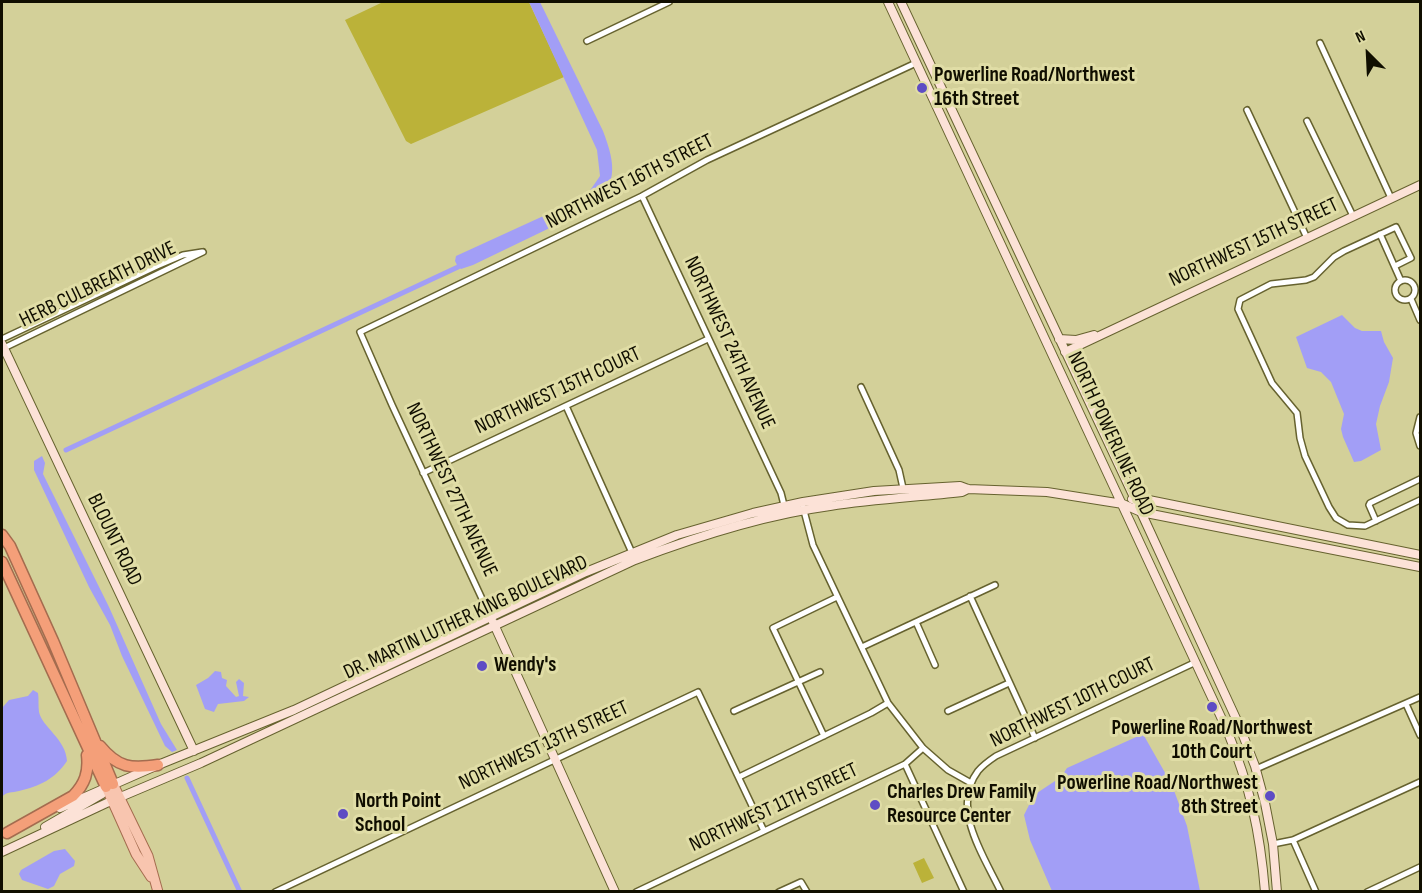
<!DOCTYPE html>
<html>
<head>
<meta charset="utf-8">
<style>
  body { margin:0 }
  #map { position:relative; width:1422px; height:893px; overflow:hidden; background:#d3d099; font-family:"Sofia Sans Condensed",sans-serif }
  canvas { display:block }
  .frame { position:absolute; inset:0; border:3px solid #100e00; pointer-events:none }
  .north { position:absolute; left:1338px; top:24px; width:60px; height:60px; -webkit-text-stroke:4px #e0dda6; paint-order:stroke; rotate:336deg; font-size:16px; font-weight:700; line-height:24px; text-align:center; color:#100e00 }
  .north::after { content:''; display:block; margin:auto; width:21px; height:27px; background:#100e00; clip-path:polygon(50% 0,100% 100%,50% 72%,0 100%) }
</style>
</head>
<body>
<div id="map">
<canvas width="1422" height="893"></canvas>
<div class="frame"></div>
<div class="north">N</div>
</div>
<script>
const context = document.querySelector('canvas').getContext('2d');
context.lineJoin = 'round';
function fillPath(path, color) { context.fillStyle = color; context.fill(path, 'evenodd'); }
function stroke(path, color, width, dash) { context.strokeStyle = color; context.lineWidth = width; context.lineCap = dash ? 'butt' : 'round'; context.setLineDash(dash || []); context.stroke(path); }
function drawText(font, color, halo, rows, align = 'center') {
  context.font = font + ' "Sofia Sans Condensed",sans-serif'; context.lineWidth = 6; context.setLineDash([]); context.textBaseline = 'middle'; context.strokeStyle = halo; context.fillStyle = color; for (const [text, x, y, turn = 0] of rows) {
    context.save(); context.translate(x, y); context.rotate((+turn || 0) * Math.PI / 180); context.textAlign = isNaN(turn) ? turn : align; if (halo) context.strokeText(text, 0, 0); context.fillText(text, 0, 0); context.restore();
  }
}
const green = new Path2D(`
  M383,2H529L564,77L411,144L406,141L345,20Z
  M924,858L934,878L922,883L913,863Z`);
const water = new Path2D(`
  M529,2H540L603,131C616,165 619,187 587,210L473,265L461,269L458,267L455,261L456,256L574,202L589,192L600,176L597,150Z
  M1342,315L1355,328L1362,331H1381L1384,342L1393,358L1389,382L1380,406L1376,424L1381,450L1361,461L1354,462L1343,437L1341,429L1344,414L1331,382L1321,372L1307,368L1296,337Z
  M42,456L45,463L43,474L109,607L161,724L177,750L172,752L165,746L122,656L110,625L89,587L34,470V461Z
  M215,671L221,672L222,678L227,680L226,686L236,697L239,696L236,682L239,679L244,683L243,696L249,697L244,701L218,704L214,712L205,709L196,685L208,678Z
  M33,690L38,693C39,699 38,705 39,712C42,727 66,739 67,761C55,779 40,786 19,791C12,793 7,791 2,797V708L9,700L28,696Z
  M1143,734L1172,785L1187,826L1200,891H1052L1030,840L1024,815L1034,795L1061,777L1067,768Z
  M65,849L75,861L74,866L60,874L54,886L48,889L22,880L19,874L21,870L54,851Z`);
const canal = new Path2D(`
  M66,450L458,267
  M187,778L240,892`);
const street = new Path2D(`
  M587,41L669,2
  M1320,43L1391,198
  M1247,110L1307,238
  M1307,121L1353,216
  M642,196L781,493L784,505
  M1380,234L1401,281
  M1395,266L1411,258L1396,227L1344,251L1334,257L1314,277L1306,280L1271,284L1240,300L1238,309L1272,383L1297,413L1300,438L1305,456L1329,507L1336,518L1348,525L1365,526L1420,500
  M1395 290a10 10 0 1 1 20 0a10 10 0 1 1-20 0Z
  M1411,299L1420,320
  M2,339L157,266L183,255L202,252
  M4,348L203,252
  M861,387L899,470L903,488
  M566,406L633,555
  M1420,417L1416,433L1420,446
  M423,473L708,339
  M803,507L813,545L888,703L923,748L948,770L971,783
  M1376,521L1369,505L1370,503L1420,479
  M970,596L1035,738
  M490,616L392,405L360,332L642,196L707,160L916,63
  M916,622L935,665
  M862,647L995,585
  M1406,704L1420,735
  M734,711L820,672
  M948,711L1009,683
  M824,736L773,628L837,597
  M905,764L964,892
  M1256,769L1420,697
  M739,777L871,713L888,703
  M1293,840L1316,892
  M1273,844L1293,840L1420,782
  M275,892L698,692L764,831
  M636,892L905,764L923,748
  M779,892L801,882L807,892
  M1001,892C984,856 950,808 978,771C983,765 990,760 996,756L1196,662
  M1367,892L1420,867`);
const secondary = new Path2D(`
  M888,2L1227,730C1250,787 1260,830 1265,892
  M901,2L1141,512L1239,725L1255,766L1265,803L1273,844L1277,892
  M1059,339L1076,340L1094,335
  M2,344L194,751
  M1065,352L1420,185
  M1132,499L1134,497L1420,555
  M493,622L615,892
  M60,808L158,765L294,710L586,572L677,535L753,513L803,502L874,491L960,486L968,489L1047,492L1123,504L1141,512L1420,567
  M45,827L102,794
  M2,852L111,801L201,763L635,560C698,536 763,515 830,506C874,499 918,497 962,492L968,489`);
const primary = new Path2D(`
  M113,784L148,856L158,892
  M106,787L136,854L151,877`);
const highway = new Path2D(`
  M2,535L10,546L53,641L113,784
  M2,562L106,787
  M100,746C118,768 131,769 158,765
  M7,833L73,796C85,784 89,772 87,755`);
const markers = [
  [922,88,6,"#5e4cc4"],
  [482,666,6,"#5e4cc4"],
  [1212,707,6,"#5e4cc4"],
  [1270,796,6,"#5e4cc4"],
  [875,805,6,"#5e4cc4"],
  [343,814,6,"#5e4cc4"]
];
const poiNames = [
  ["Powerline Road/Northwest",934,76],
  ["16th Street",934,100],
  ["Wendy's",494,666],
  ["Powerline Road/Northwest",1212,729,"center"],
  ["10th Court",1212,753,"center"],
  ["Powerline Road/Northwest",1258,784,"right"],
  ["8th Street",1258,808,"right"],
  ["Charles Drew Family",887,793],
  ["Resource Center",887,817],
  ["North Point",355,802],
  ["School",355,826]
];
const streetNames = [
  ["NORTHWEST 16TH STREET",630,182,-27],
  ["NORTHWEST 15TH STREET",1254,243,-25],
  ["HERB CULBREATH DRIVE",98,285,-26],
  ["NORTHWEST 24TH AVENUE",729,343,65],
  ["NORTHWEST 15TH COURT",558,391,-25],
  ["NORTH POWERLINE ROAD",1110,434,65],
  ["NORTHWEST 27TH AVENUE",451,490,65],
  ["BLOUNT ROAD",114,540,64],
  ["DR. MARTIN LUTHER KING BOULEVARD",466,618,-25],
  ["NORTHWEST 10TH COURT",1073,703,-26],
  ["NORTHWEST 13TH STREET",544,746,-25],
  ["NORTHWEST 11TH STREET",774,808,-25]
];
fillPath(green, '#bbb239');
fillPath(water, '#a29ef6');
stroke(canal, '#a29ef6', 5);
stroke(street, '#66622f', 8);
stroke(secondary, '#66622f', 10);
stroke(primary, '#a46c4f', 11);
stroke(highway, '#a46c4f', 13);
stroke(street, '#fff', 5);
stroke(secondary, '#fce2d7', 8);
stroke(primary, '#f8c5af', 9);
stroke(highway, '#f49f79', 10);
for (const [x, y, r, color] of markers) { const dot = new Path2D(); dot.arc(x, y, r, 0, 2 * Math.PI); context.fillStyle = color; context.fill(dot); stroke(dot, '#e0dda6', 2); }
drawText('bold 21px', '#100e00', '#e0dda6', poiNames, 'left');
drawText('21px', '#100e00', '#e0dda6', streetNames);
</script>
</body>
</html>
